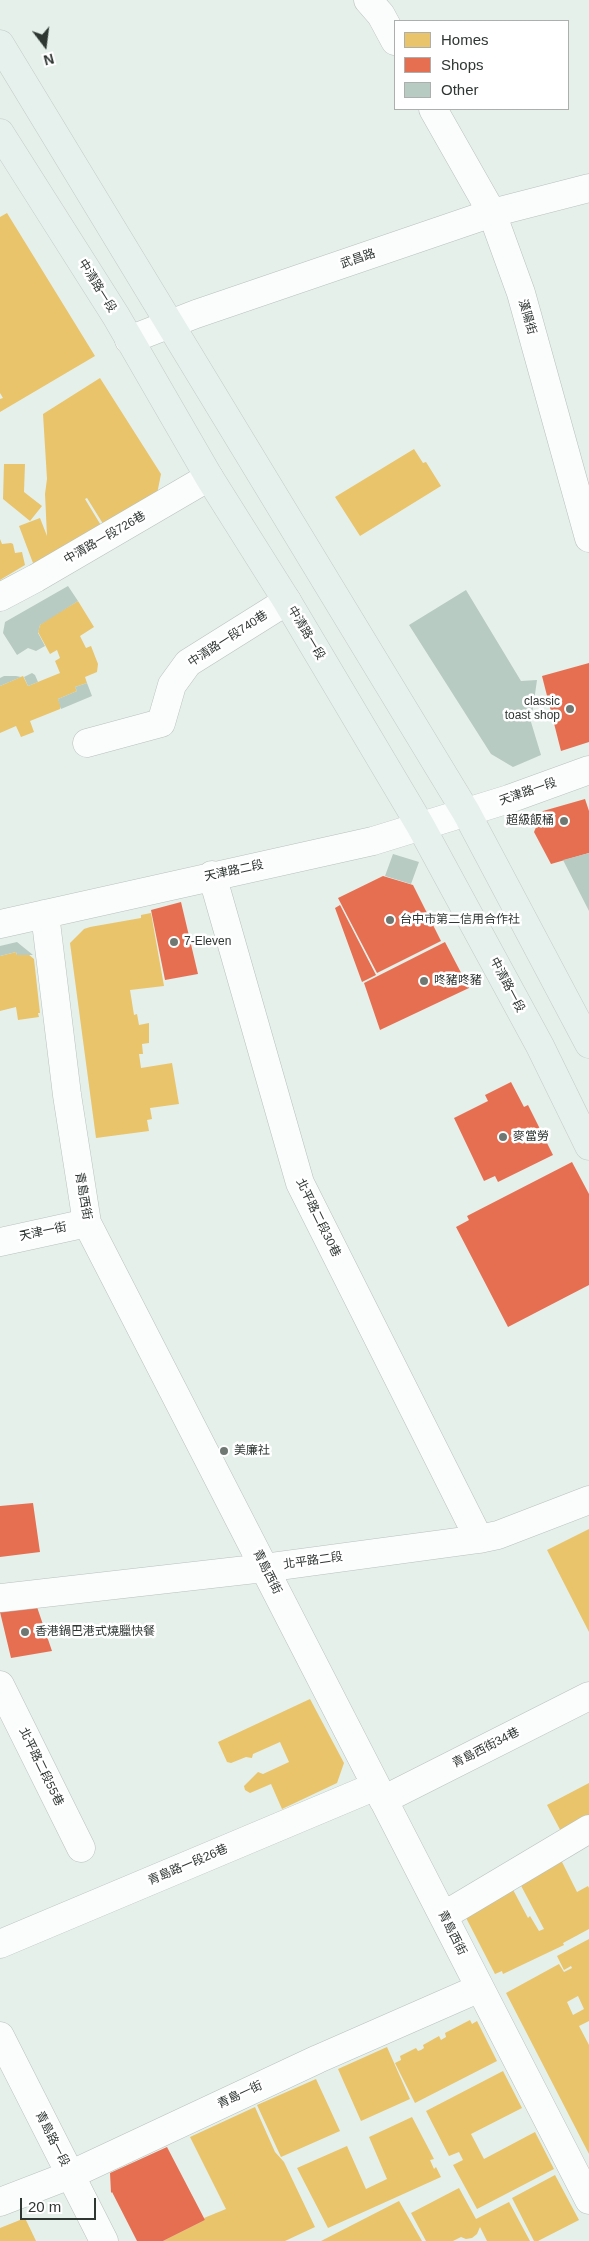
<!DOCTYPE html>
<html>
<head>
<meta charset="utf-8">
<style>
  body { margin:0 }
  #map { position:relative; width:589px; height:2241px; overflow:hidden; background:#e5f0eb; font-family:Helvetica,sans-serif }
  canvas { display:block }
  .legend { position:absolute; left:394px; top:20px; width:175px; height:90px; box-sizing:border-box; background:#fff; border:1px solid #acafad; margin:0; padding:6px 9px; list-style:none; font-size:15px; color:#2f3733 }
  .legend li { display:flex; align-items:center; gap:10px; height:25px }
  .legend b { width:25px; border:1px solid #acafad }
  .north { position:absolute; left:20px; top:20px; width:50px; height:50px; -webkit-text-stroke:4px #fff; paint-order:stroke; rotate:165deg; font-size:14px; font-weight:700; line-height:20px; text-align:center; color:#2f3733 }
  .north::after { content:''; display:block; margin:auto; width:18px; height:22px; background:#2f3733; clip-path:polygon(50% 0,100% 100%,50% 72%,0 100%) }
  .scale { position:absolute; left:20px; top:2198px; width:76px; height:22px; box-sizing:border-box; border:2px solid #2f3733; border-top:0; padding-left:6px; font-size:15px; line-height:18px; white-space:nowrap; color:#2f3733; -webkit-text-stroke:4px #fff; paint-order:stroke }
</style>
</head>
<body>
<div id="map">
<canvas width="589" height="2241"></canvas>
<ul class="legend">
<li><b style="height:14px;background:#e9c46a"></b>Homes</li>
<li><b style="height:14px;background:#e76f51"></b>Shops</li>
<li><b style="height:14px;background:#b7cbc2"></b>Other</li>
</ul>
<div class="north">N</div>
<div class="scale">20 m</div>
</div>
<script>
const context = document.querySelector('canvas').getContext('2d');
context.lineJoin = 'round';
function fillPath(path, color) { context.fillStyle = color; context.fill(path, 'evenodd'); }
function stroke(path, color, width, dash) { context.strokeStyle = color; context.lineWidth = width; context.lineCap = dash ? 'butt' : 'round'; context.setLineDash(dash || []); context.stroke(path); }
function drawText(font, color, halo, rows, align = 'center') {
  context.font = font + ' Helvetica,"Noto Sans TC",sans-serif'; context.lineWidth = 5; context.setLineDash([]); context.textBaseline = 'middle'; context.strokeStyle = halo; context.fillStyle = color; for (const [text, x, y, turn = 0] of rows) {
    context.save(); context.translate(x, y); context.rotate((+turn || 0) * Math.PI / 180); context.textAlign = isNaN(turn) ? turn : align; if (halo) context.strokeText(text, 0, 0); context.fillText(text, 0, 0); context.restore();
  }
}
const homes = new Path2D(`
  M7,213L95,356L0,412V399L3,398L0,393V217Z
  M100,378L161,474L157,494L105,527L87,498L85,499L102,527L54,555L33,563L19,526L40,518L47,536L45,494L47,479L43,414Z
  M414,449L423,463L426,462L441,486L360,536L335,497Z
  M4,464H25L24,492L42,506L30,521L3,499Z
  M0,539L2,544L11,543L13,544L15,553L22,552L25,565L0,580Z
  M78,601L94,627L80,636L86,648L91,646L98,664L97,672L85,677L87,683L75,687L77,691L58,699L61,706L60,709L30,721L34,732L21,737L16,726L0,733V686L23,676L28,686L60,673L55,661L60,658L57,650L50,654L38,632L40,625L46,620Z
  M151,913L164,986L130,990L134,1015L137,1014L139,1025L149,1023V1043L142,1044L143,1054H139L141,1068L172,1063L179,1104L150,1108L152,1119L147,1120L149,1131L96,1138L70,943L84,929L90,927L141,918V915Z
  M16,952L17,955L28,954L34,959L40,1013H38L39,1017L18,1020L16,1007L0,1011V956Z
  M589,1529V1632L547,1550Z
  M310,1699L344,1763L337,1783L282,1809L271,1784L250,1793L245,1790L244,1786L258,1772L263,1774L289,1762L280,1742L253,1754L252,1758L246,1757L231,1763L227,1762L218,1742Z
  M589,1783V1826L565,1839L547,1805Z
  M560,1858L577,1892L588,1886L589,1888V1929L563,1943L564,1945L503,1974L502,1971L495,1974L462,1910L510,1884L528,1918L530,1916L539,1931L544,1929L518,1880Z
  M589,1939V2021L579,2026L589,2045V2154L506,1993L559,1964L564,1972L572,1968L571,1966L564,1970L557,1956ZM578,1996L584,2009L573,2015L567,2002Z
  M470,2020L472,2024L477,2021L497,2061L415,2103L395,2063L401,2060L400,2056L416,2048L418,2051L421,2050L424,2048L423,2045L439,2036L441,2040L446,2037L445,2033Z
  M387,2047L410,2099L361,2121L338,2069Z
  M503,2071L522,2108L471,2134L484,2159L535,2132L554,2169L477,2209L453,2165L463,2160L459,2152L449,2156L426,2111Z
  M316,2079L340,2131L281,2157L257,2105Z
  M255,2107L275,2152L284,2162L315,2227L285,2241H242L236,2228L242,2241H163L205,2220L204,2218L226,2209L190,2137Z
  M412,2117L434,2159L430,2160L434,2169L436,2167L441,2177L328,2228L297,2168L347,2146L366,2189L387,2179L369,2137Z
  M555,2175L579,2220L538,2241H534L512,2198Z
  M459,2188L476,2219L509,2202L530,2241H487L480,2227L477,2234L472,2238L466,2239L461,2237L453,2241H426L411,2213Z
  M399,2201L422,2241H321Z
  M25,2218L36,2241H0V2228Z`);
const shops = new Path2D(`
  M589,663V742L561,751L542,676Z
  M585,799L589,811V853L551,864L534,832L543,811Z
  M383,876L413,885L441,941L377,973L338,898Z
  M181,902L198,974L165,980L151,910Z
  M340,905L376,975L362,982L335,908Z
  M445,942L469,988L380,1030L364,983Z
  M511,1082L524,1107L528,1105L553,1155L498,1182L495,1176L484,1181L454,1118L488,1101L485,1095Z
  M572,1162L589,1194V1285L508,1327L456,1227L469,1220L467,1216Z
  M33,1503L40,1552L0,1557V1506Z
  M37,1607L52,1651L11,1658L0,1612Z
  M167,2147L205,2220L163,2241H137L112,2192L111,2193L110,2173Z`);
const building = new Path2D(`
  M68,586L78,601L40,625L38,633L45,646L36,651L28,648L17,655L3,633L5,622Z
  M466,590L521,681L537,680L531,722L541,755L513,767L491,754L409,625Z
  M32,673L35,675L38,682L28,686L24,677Z
  M4,676H16L21,677L0,686V678Z
  M87,683L92,696L61,709L58,699L77,691L75,687Z
  M589,853V911L563,860Z
  M393,854L419,862L411,884L385,876Z
  M17,942L33,955H17L16,952L0,956V946Z`);
const minor = new Path2D(`
  M368,0L381,15L395,41
  M433,109L492,213L521,293L589,538
  M129,340L196,314L492,213L589,188
  M0,597L36,578L209,477
  M87,743L161,723L172,685L188,663L287,601
  M212,875L300,1183L479,1539
  M45,914L67,1095L87,1223L589,2200
  M0,924L373,841L509,799L589,770
  M0,1242L87,1223
  M0,1598L264,1568L479,1539L498,1535L589,1500
  M0,1685L81,1848
  M383,1800L589,1696
  M443,1916L589,1829
  M0,1944L376,1786
  M0,2036L104,2241
  M0,2202L70,2175L318,2059L480,1988`);
const primary = new Path2D(`
  M0,44L466,812L589,1044
  M0,133L116,316L209,477L287,601L420,825L540,1046L589,1146`);
const markers = [
  [570,709,5,"#6f7873"],
  [564,821,5,"#6f7873"],
  [390,920,5,"#6f7873"],
  [174,942,5,"#6f7873"],
  [424,981,5,"#6f7873"],
  [503,1137,5,"#6f7873"],
  [224,1451,5,"#6f7873"],
  [25,1632,5,"#6f7873"]
];
const streetNames = [
  ["武昌路",358,259,-19],
  ["中清路一段",97,286,58],
  ["漢陽街",527,317,74],
  ["中清路一段726巷",105,538,-30],
  ["中清路一段",306,633,59],
  ["中清路一段740巷",228,639,-33],
  ["天津路一段",528,792,-19],
  ["天津路二段",234,871,-12],
  ["中清路一段",507,985,62],
  ["青島西街",83,1196,80],
  ["北平路二段30巷",318,1218,64],
  ["天津一街",43,1232,-12],
  ["北平路二段",313,1561,-8],
  ["青島西街",267,1572,63],
  ["青島西街34巷",486,1748,-27],
  ["北平路二段55巷",41,1767,64],
  ["青島路一段26巷",188,1865,-23],
  ["青島西街",452,1933,63],
  ["青島一街",240,2095,-25],
  ["青島路一段",52,2139,63]
];
const poiNames = [
  ["classic",560,702,"right"],
  ["toast shop",560,716,"right"],
  ["超級飯桶",554,821,"right"],
  ["台中市第二信用合作社",400,920],
  ["7-Eleven",184,942],
  ["咚豬咚豬",434,981],
  ["麥當勞",513,1137],
  ["美廉社",234,1451],
  ["香港鍋巴港式燒臘快餐",35,1632]
];
fillPath(homes, '#e9c46a');
fillPath(shops, '#e76f51');
fillPath(building, '#b7cbc2');
stroke(minor, '#b8c1bd', 29);
stroke(primary, '#c4cac7', 29);
stroke(minor, '#fbfdfc', 28);
stroke(primary, '#e6f0ec', 28);
for (const [x, y, r, color] of markers) { const dot = new Path2D(); dot.arc(x, y, r, 0, 2 * Math.PI); context.fillStyle = color; context.fill(dot); stroke(dot, '#fff', 2); }
drawText('12px', '#2f3733', '#fff', streetNames);
drawText('12px', '#2f3733', '#fff', poiNames, 'left');
</script>
</body>
</html>
